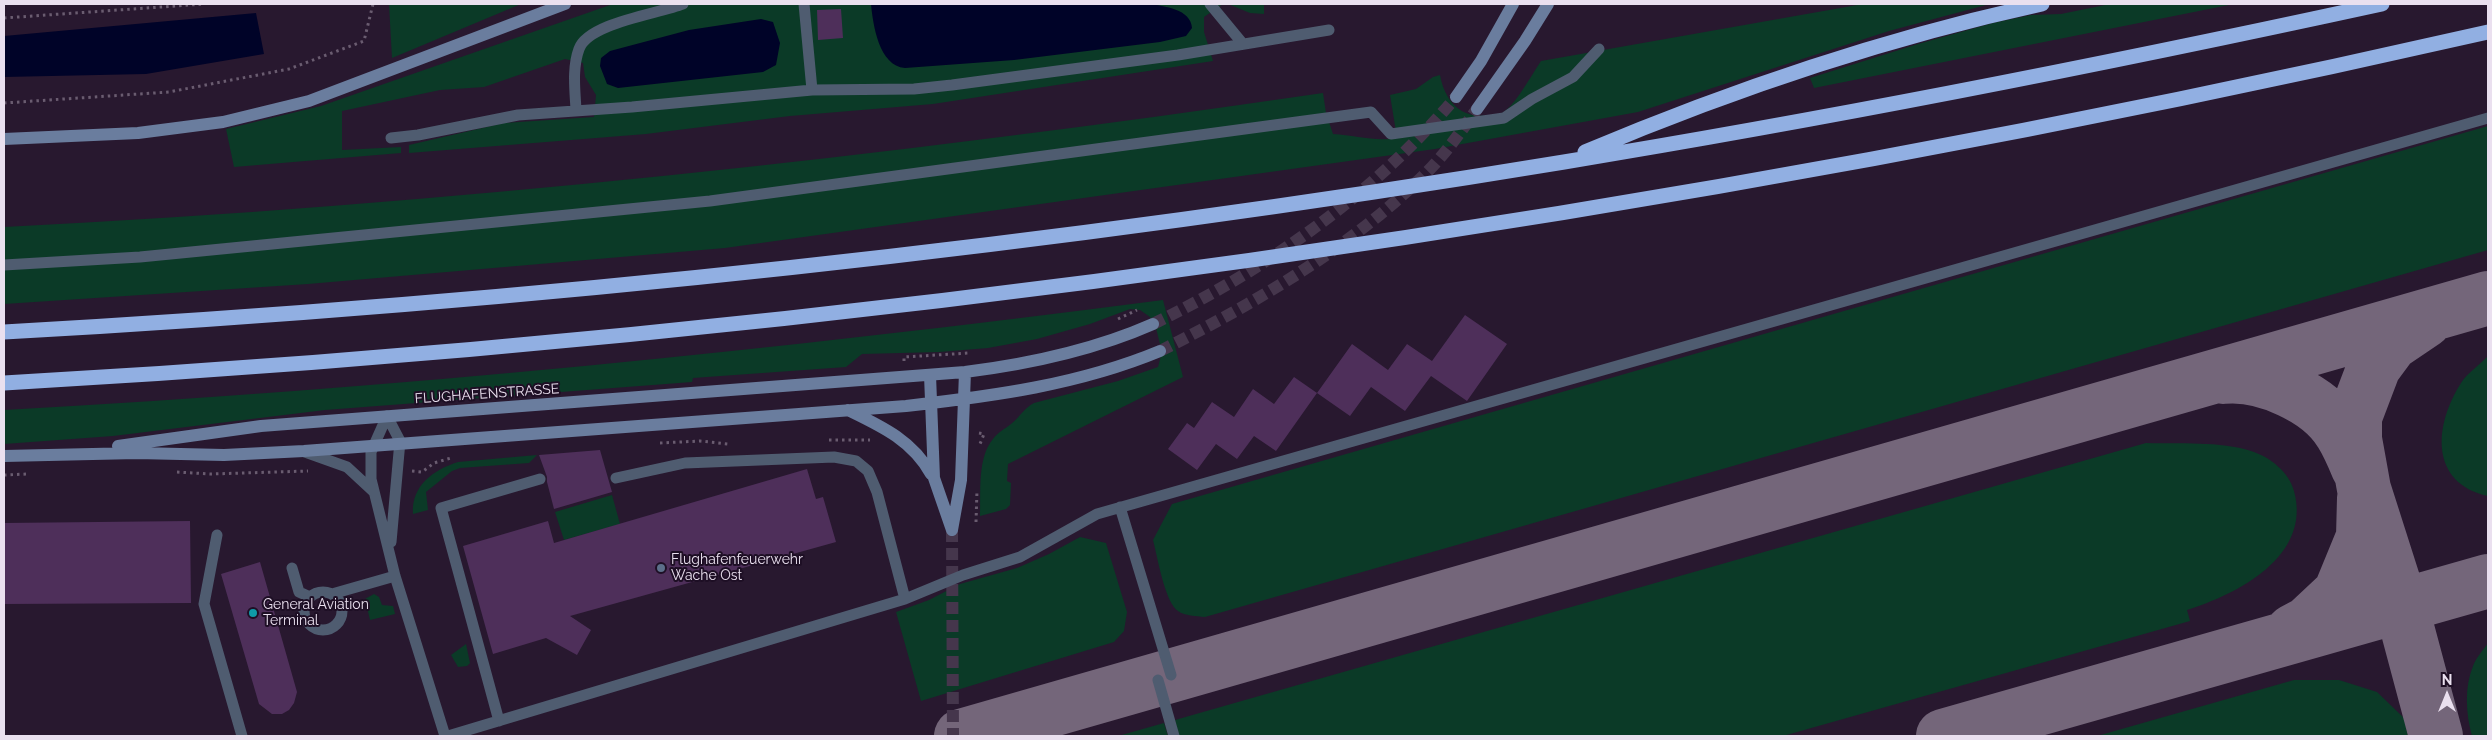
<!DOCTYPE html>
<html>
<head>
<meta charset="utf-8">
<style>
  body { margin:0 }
  #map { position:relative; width:2492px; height:740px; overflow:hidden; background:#28182f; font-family:Raleway,sans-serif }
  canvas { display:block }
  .frame { position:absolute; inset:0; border:5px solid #eae0ef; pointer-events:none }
  .north { position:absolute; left:2422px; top:670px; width:50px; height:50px; -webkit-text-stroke:4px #1e0f25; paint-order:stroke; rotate:0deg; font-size:14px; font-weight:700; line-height:20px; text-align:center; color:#eae0ef }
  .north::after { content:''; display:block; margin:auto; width:18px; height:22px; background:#eae0ef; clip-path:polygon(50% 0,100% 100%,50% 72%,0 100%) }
</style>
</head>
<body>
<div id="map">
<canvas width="2492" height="740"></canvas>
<div class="frame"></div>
<div class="north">N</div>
</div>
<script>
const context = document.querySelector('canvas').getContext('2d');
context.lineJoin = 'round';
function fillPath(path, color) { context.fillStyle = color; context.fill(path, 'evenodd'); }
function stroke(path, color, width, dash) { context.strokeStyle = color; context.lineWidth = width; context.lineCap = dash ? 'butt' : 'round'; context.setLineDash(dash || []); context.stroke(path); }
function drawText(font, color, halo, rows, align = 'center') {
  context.font = font + ' Raleway,sans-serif'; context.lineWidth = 4; context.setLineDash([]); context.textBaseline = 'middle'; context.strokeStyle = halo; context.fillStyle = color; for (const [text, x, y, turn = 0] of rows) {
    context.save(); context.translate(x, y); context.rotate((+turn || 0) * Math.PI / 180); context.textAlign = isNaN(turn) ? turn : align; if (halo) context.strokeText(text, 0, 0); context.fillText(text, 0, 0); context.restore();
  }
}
const green = new Path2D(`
  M389,4H521L392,58Z
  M613,4H1223L1204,17V32L1213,61L933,104L790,116L646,134L409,153V145L504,123L594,117L596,95L585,77L583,63L565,59L484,87L440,90L342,111V150L401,147V153L234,167L226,129L321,106Z
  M1228,4H1264V14L1250,13Z
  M1863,4H1990L1889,31L1638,112L1435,149L725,248L308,284L4,304V227C445,205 886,157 1323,93L1326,113L1333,134C1355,135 1375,142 1397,138L1390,95L1416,89L1433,77L1440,75C1445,102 1462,120 1490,115C1494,115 1499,115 1502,113C1515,106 1532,74 1541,61Z
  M2110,4H2234L1814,88L1810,78L1918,44L1993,23L2031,15L2061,14Z
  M2488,126V250L1205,617C1196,616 1185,616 1178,611C1165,603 1157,555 1153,540L1172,504Z
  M1163,300L1183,377L1008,464L1007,481L1011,483L1010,505L1006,509L980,516C981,492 977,458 993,439C998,432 1005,429 1011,424C1020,417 1024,408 1034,403L1118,381L1158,367L1162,352L1156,328L1150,317L1140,310L1130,309L1090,324L1037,339L988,348L939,352L862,354L846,367L693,378L692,382L325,410L113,436L4,444V410C391,389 778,350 1163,300Z
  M2488,356V496C2429,483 2434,425 2461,383C2467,373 2480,365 2488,356Z
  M2146,443C2178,444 2221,441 2251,451C2270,457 2289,472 2294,491C2312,556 2238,594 2187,610L2190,621L1783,736H1179L1175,720Z
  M537,455L529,463L460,468L452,471L426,492L428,510L413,514C411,486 433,470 458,462Z
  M612,495L620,524L564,540L555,512Z
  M1080,537L1106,543L1127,612L1124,631L1114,642L921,701L896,612L929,600L960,584L1017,568L1049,554Z
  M374,594L379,597L382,605L393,606L395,614L370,620L365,599Z
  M2488,643V736H2472C2466,714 2464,688 2473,666C2476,658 2483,650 2488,643Z
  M466,644L470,663L467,666L458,667L451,655Z
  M2294,680H2339L2377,692L2404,718L2408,736H2097Z
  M1164,723L1168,736H1118Z`);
const water = new Path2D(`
  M871,4H1149C1164,6 1191,9 1192,28L1186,36L1160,42L1014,60L905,68C879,66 873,25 871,4Z
  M256,13L264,54L146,74L4,77V36Z
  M761,19L773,22L780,43L776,65L763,72L618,88L607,84L600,66L601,58L610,51L689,30Z`);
const taxiway = new Path2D(`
  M2425,321L2391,344L2374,367L2355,417V439L2364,489L2401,605L2436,736
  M2223,377C2263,373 2320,398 2341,433C2348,444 2353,456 2358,468
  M2293,631L2308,623L2340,593L2363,537L2364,498
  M961,736L2488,298
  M1943,736L2488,581`);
const building = new Path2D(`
  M841,9L843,38L818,40L817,10Z
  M1465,315L1507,344L1467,401L1431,376L1405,411L1371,387L1350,416L1317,393L1352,344L1388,370L1407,344L1432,361Z
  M1294,377L1317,393L1276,451L1254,436L1237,459L1216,444L1197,470L1168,449L1187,423L1194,428L1212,402L1234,417L1253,389L1274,404Z
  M600,450L612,492L554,509L547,482V477L539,455Z
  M807,469L816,499L823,497L836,542L570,616L591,630L577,655L546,638L493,654L463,546L548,521L554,543Z
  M190,521L191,603L4,604V523Z
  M260,562L297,692L294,703L289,710L282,714H272L259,704L221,574Z`);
const secondaryTunnel = new Path2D(`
  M1153,324C1268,268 1373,195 1456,97
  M1160,351C1253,304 1347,250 1422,177C1443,157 1460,133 1477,109
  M952,530L953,736`);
const path = new Path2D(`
  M4,18L204,4
  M4,103L169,92L289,69L364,41L373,4
  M1118,319L1137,310
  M904,361V357L969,353
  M979,433L984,434L980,444
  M829,440H870
  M660,443L700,441L728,444
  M412,471L422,472L434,463L451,458
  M177,472L211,474L308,471
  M4,475L28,474
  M976,522L977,490`);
const service = new Path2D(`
  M804,4L812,90
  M1210,4L1243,44
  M576,110C575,90 572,68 579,49C588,23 658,14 683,4
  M391,138L418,135L518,115L632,107L812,90L914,89L952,85L1178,55L1329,30
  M4,265L140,257L710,201L1371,112L1391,134L1504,118L1532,99L1573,77L1599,49
  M387,416L371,452V479L395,576L445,736
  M387,416L400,441L391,542
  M305,452L347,467L374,492
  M616,478L685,463L834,457L856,461L868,471L877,492L905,599
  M1120,507L1171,675
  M217,535L204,604L242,736
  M292,568L299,592L310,597
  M304 611a19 19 0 1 1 38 0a19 19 0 1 1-38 0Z
  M332,594L395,576
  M1158,680L1174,736
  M499,721L441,508L540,479
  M448,736L905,599L963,575L1020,557L1097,514L2488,118`);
const secondary = new Path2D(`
  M1456,97L1481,61L1513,4
  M1477,109L1525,41L1548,4
  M4,139L138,133L223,122L309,101L565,4
  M930,375L934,478L952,530
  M848,410C881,426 912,440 931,474
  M118,446L261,426L965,372C1029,364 1094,350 1153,324
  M4,456L137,453L224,455L304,451L906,406C993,396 1078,385 1160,351
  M952,530L961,480L965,372`);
const motorway = new Path2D(`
  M1585,152C1732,90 1886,38 2042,4
  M4,332C526,303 1048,247 1564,162C1838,117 2111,63 2382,4
  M4,383C840,336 1672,218 2488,32`);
const markers = [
  [661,568,5,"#5c6f8a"],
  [253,613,5,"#0f9aa8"]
];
const streetNames = [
  ["FLUGHAFENSTRASSE",487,394,-4]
];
const poiNames = [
  ["Flughafenfeuerwehr",671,560],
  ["Wache Ost",671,576],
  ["General Aviation",263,605],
  ["Terminal",263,621]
];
fillPath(green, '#0b3a27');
fillPath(water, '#000328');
stroke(taxiway, '#74667a', 54);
fillPath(building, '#4e2f5a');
stroke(secondaryTunnel, '#45364c', 12, [12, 6]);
stroke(path, '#6a5c70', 3, [2.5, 4]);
stroke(service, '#4f5c70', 11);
stroke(secondary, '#6a7d9e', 12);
stroke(motorway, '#91afe2', 15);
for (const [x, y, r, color] of markers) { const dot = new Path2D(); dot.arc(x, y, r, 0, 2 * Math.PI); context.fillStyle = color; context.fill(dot); stroke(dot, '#1e0f25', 2); }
drawText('14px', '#eae0ef', '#1e0f25', streetNames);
drawText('14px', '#eae0ef', '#1e0f25', poiNames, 'left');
</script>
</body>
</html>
